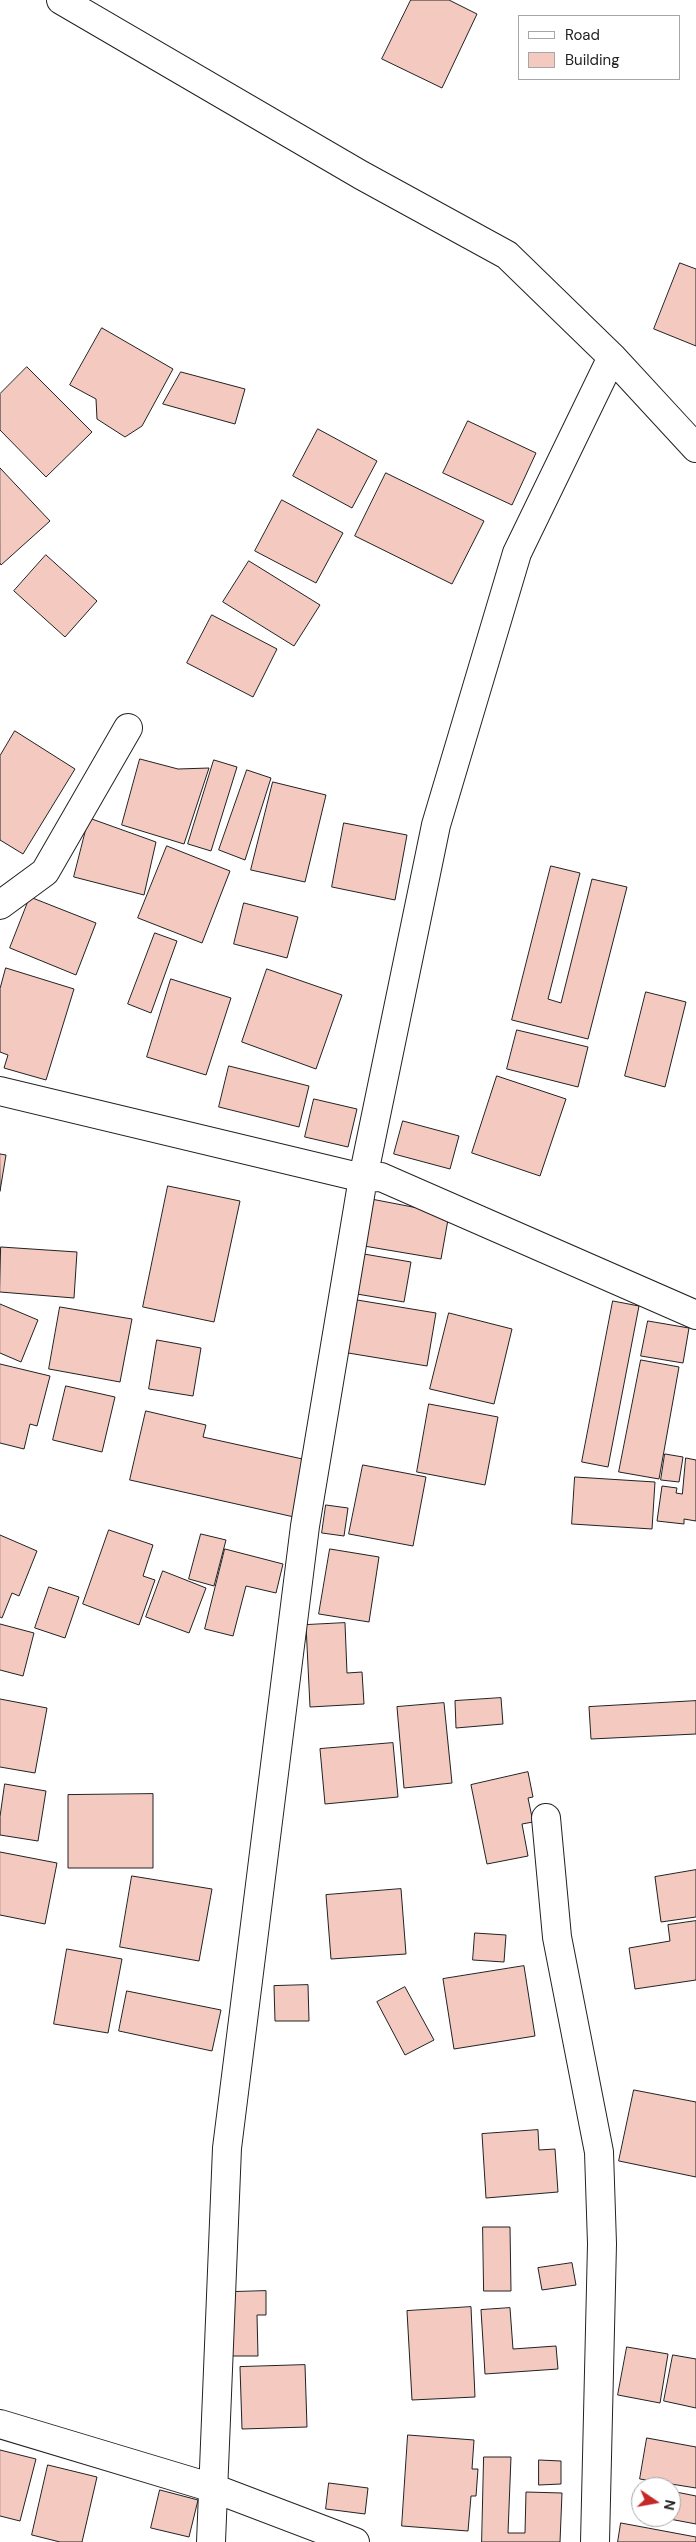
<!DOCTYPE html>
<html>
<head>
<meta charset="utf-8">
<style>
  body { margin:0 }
  #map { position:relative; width:696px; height:2542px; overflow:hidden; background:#fff; font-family:"DM Sans",sans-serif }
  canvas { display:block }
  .legend { position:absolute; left:518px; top:15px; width:162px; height:65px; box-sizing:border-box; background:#fff; border:1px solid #a7a7a7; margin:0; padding:6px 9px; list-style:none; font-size:15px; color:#222 }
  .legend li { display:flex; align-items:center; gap:10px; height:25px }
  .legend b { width:25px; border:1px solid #a7a7a7 }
  .north { position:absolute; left:631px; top:2477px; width:50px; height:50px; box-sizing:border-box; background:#fff; border:1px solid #a7a7a7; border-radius:50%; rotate:102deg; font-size:14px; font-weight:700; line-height:20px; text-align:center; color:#222 }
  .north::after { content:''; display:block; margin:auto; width:18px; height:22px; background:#c62828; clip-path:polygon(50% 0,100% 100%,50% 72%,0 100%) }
</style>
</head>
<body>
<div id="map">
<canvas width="696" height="2542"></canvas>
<ul class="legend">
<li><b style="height:6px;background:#fff"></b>Road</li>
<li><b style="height:14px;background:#f3c9c0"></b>Building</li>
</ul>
<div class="north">N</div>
</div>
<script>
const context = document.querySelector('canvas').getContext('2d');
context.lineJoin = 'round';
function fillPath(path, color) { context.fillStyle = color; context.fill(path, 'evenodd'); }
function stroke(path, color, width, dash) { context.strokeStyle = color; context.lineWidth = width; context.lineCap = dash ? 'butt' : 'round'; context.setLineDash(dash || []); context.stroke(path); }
const building = new Path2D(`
  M411,0H449L477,14L442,88L382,59Z
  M680,263L696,269V346L654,329Z
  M102,328L173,369L142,426L125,437L97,419L96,399L70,385Z
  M27,367L92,432L46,477L0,430V394Z
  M181,372L245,389L235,424L163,404Z
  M468,421L536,453L512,505L443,473Z
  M318,429L377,461L352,508L293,476Z
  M0,468L50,521L1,565L0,563Z
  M386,473L484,521L452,584L355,536Z
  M282,500L343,533L316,583L255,551Z
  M46,555L97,601L65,637L14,591Z
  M249,561L320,605L294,646L223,602Z
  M212,615L277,649L253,697L187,663Z
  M15,731L75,769L23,854L0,840V756Z
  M140,759L178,769L209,768L184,844L122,825Z
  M214,760L237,767L211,851L188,844Z
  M247,770L271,778L245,860L219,850Z
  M273,782L326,795L305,882L251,870Z
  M89,818L156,842L144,895L74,877Z
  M344,823L407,835L395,900L332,887Z
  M167,846L230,871L202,943L138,918Z
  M551,866L580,873L548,999L561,1003L592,879L627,887L588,1039L512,1020Z
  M30,897L96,923L76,975L10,948Z
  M244,903L298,917L287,958L234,944Z
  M155,933L177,941L151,1013L128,1004Z
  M6,968L74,989L46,1080L4,1068L8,1055L0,1052V989Z
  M267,969L342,995L316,1069L242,1042Z
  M171,979L231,998L206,1075L147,1057Z
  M646,992L686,1002L665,1087L625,1076Z
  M517,1030L588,1047L578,1087L507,1069Z
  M229,1066L309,1086L299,1127L219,1107Z
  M497,1076L566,1099L540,1176L472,1153Z
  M314,1099L357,1109L348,1147L305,1137Z
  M403,1121L459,1136L450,1169L394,1154Z
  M0,1154L6,1155L0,1191Z
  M168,1186L240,1201L214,1322L143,1307Z
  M366,1198L449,1214L441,1259L358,1245Z
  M1,1247L77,1252L74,1298L0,1292Z
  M358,1253L411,1262L404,1302L351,1293Z
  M351,1299L436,1313L427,1366L342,1352Z
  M613,1301L639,1306L608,1467L582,1462Z
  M0,1304L38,1320L21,1362L0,1353Z
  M60,1307L132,1319L120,1382L49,1369Z
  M449,1313L512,1329L494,1404L430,1389Z
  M648,1321L689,1328L683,1363L641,1356Z
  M157,1340L201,1348L193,1396L149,1389Z
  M641,1360L679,1367L659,1479L619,1472Z
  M0,1364L50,1376L37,1426L30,1424L24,1449L0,1443Z
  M66,1386L115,1397L102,1452L53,1440Z
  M429,1404L498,1417L485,1485L417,1472Z
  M146,1411L206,1425L203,1437L307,1460L294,1517L130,1480Z
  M665,1454L683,1457L679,1482L661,1480Z
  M686,1458L696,1460V1521L684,1519V1524L657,1521L662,1486L677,1488L676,1493L682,1494Z
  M363,1465L426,1477L413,1546L349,1534Z
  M575,1477L655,1482L652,1529L572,1524Z
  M326,1505L348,1508L344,1536L322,1533Z
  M109,1530L153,1545L143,1576L155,1580L139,1625L83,1604Z
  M201,1534L226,1540L214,1586L189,1579Z
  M0,1535L37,1551L19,1596L12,1593L2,1618L0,1617Z
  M225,1549L283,1564L276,1593L246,1586L233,1636L205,1629Z
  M330,1549L379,1557L369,1622L319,1614Z
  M163,1571L206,1588L189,1633L146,1617Z
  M49,1587L79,1597L65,1638L35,1628Z
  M345,1623L347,1673L362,1672L364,1704L310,1707L306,1625Z
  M0,1624L34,1633L23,1676L0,1670Z
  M501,1698L503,1724L456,1728L455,1701Z
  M0,1699L47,1708L35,1773L0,1767Z
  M696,1701V1734L591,1739L589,1707Z
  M444,1703L452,1783L404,1788L397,1707Z
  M393,1743L398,1797L325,1804L320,1749Z
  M528,1772L533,1797L528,1798L533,1822L522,1824L528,1856L487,1864L471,1785Z
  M5,1784L46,1791L38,1841L0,1835V1817Z
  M153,1794V1868H68V1795Z
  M0,1852L57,1863L45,1924L0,1915Z
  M696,1870V1917L661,1922L655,1877Z
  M132,1876L212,1889L199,1961L120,1947Z
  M401,1889L406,1954L331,1959L326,1895Z
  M696,1921V1980L635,1989L629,1948L670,1941L668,1925Z
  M475,1933L506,1935L504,1962L473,1960Z
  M67,1949L122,1959L108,2033L54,2024Z
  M524,1966L535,2036L454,2049L443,1979Z
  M308,1985L309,2021H275L274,1986Z
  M405,1987L434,2040L405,2055L377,2002Z
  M127,1991L221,2010L212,2051L119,2031Z
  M634,2090L696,2102V2177L619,2161Z
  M538,2130L539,2150L555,2149L558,2192L486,2198L482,2134Z
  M483,2227H510L511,2291H484Z
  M572,2263L576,2285L542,2290L538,2268Z
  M266,2291V2315H257L258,2356H232V2292Z
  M471,2307L475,2397L412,2400L407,2311Z
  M510,2308L513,2349L556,2346L558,2369L485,2374L481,2310Z
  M627,2347L668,2354L660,2403L618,2395Z
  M673,2355L696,2359V2408L664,2401Z
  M305,2365L307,2427L242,2429L240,2367Z
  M408,2435L474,2440L472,2469H478L476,2496H471L468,2531L402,2526Z
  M647,2438L696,2447V2488L640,2479Z
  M0,2450L36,2459L20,2521L0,2516Z
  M484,2457H511L508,2533H525L526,2492L562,2493L560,2542H482Z
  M539,2460L561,2461V2484L539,2485Z
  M48,2465L97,2477L82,2542H60L32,2535Z
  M329,2483L368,2488L365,2514L326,2509Z
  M160,2490L198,2500L189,2537L151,2528Z
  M641,2490V2514L637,2513Z
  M671,2491L696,2496V2524L659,2517H671Z
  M621,2523L696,2537V2542H618Z`);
const street = new Path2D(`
  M61,0L361,175L507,255L612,357L696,448
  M0,905L45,872L128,728
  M0,1091L363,1178L381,1177L696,1315
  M546,1818L557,1937L599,2152L602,2244L595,2542
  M0,2424L213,2488L355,2542
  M211,2542L227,2148L305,1526L363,1178L436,825L517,553L612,357`);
fillPath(building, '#f3c9c0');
stroke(building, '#222', 1);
stroke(street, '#222', 30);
stroke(street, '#fff', 28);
</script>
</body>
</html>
